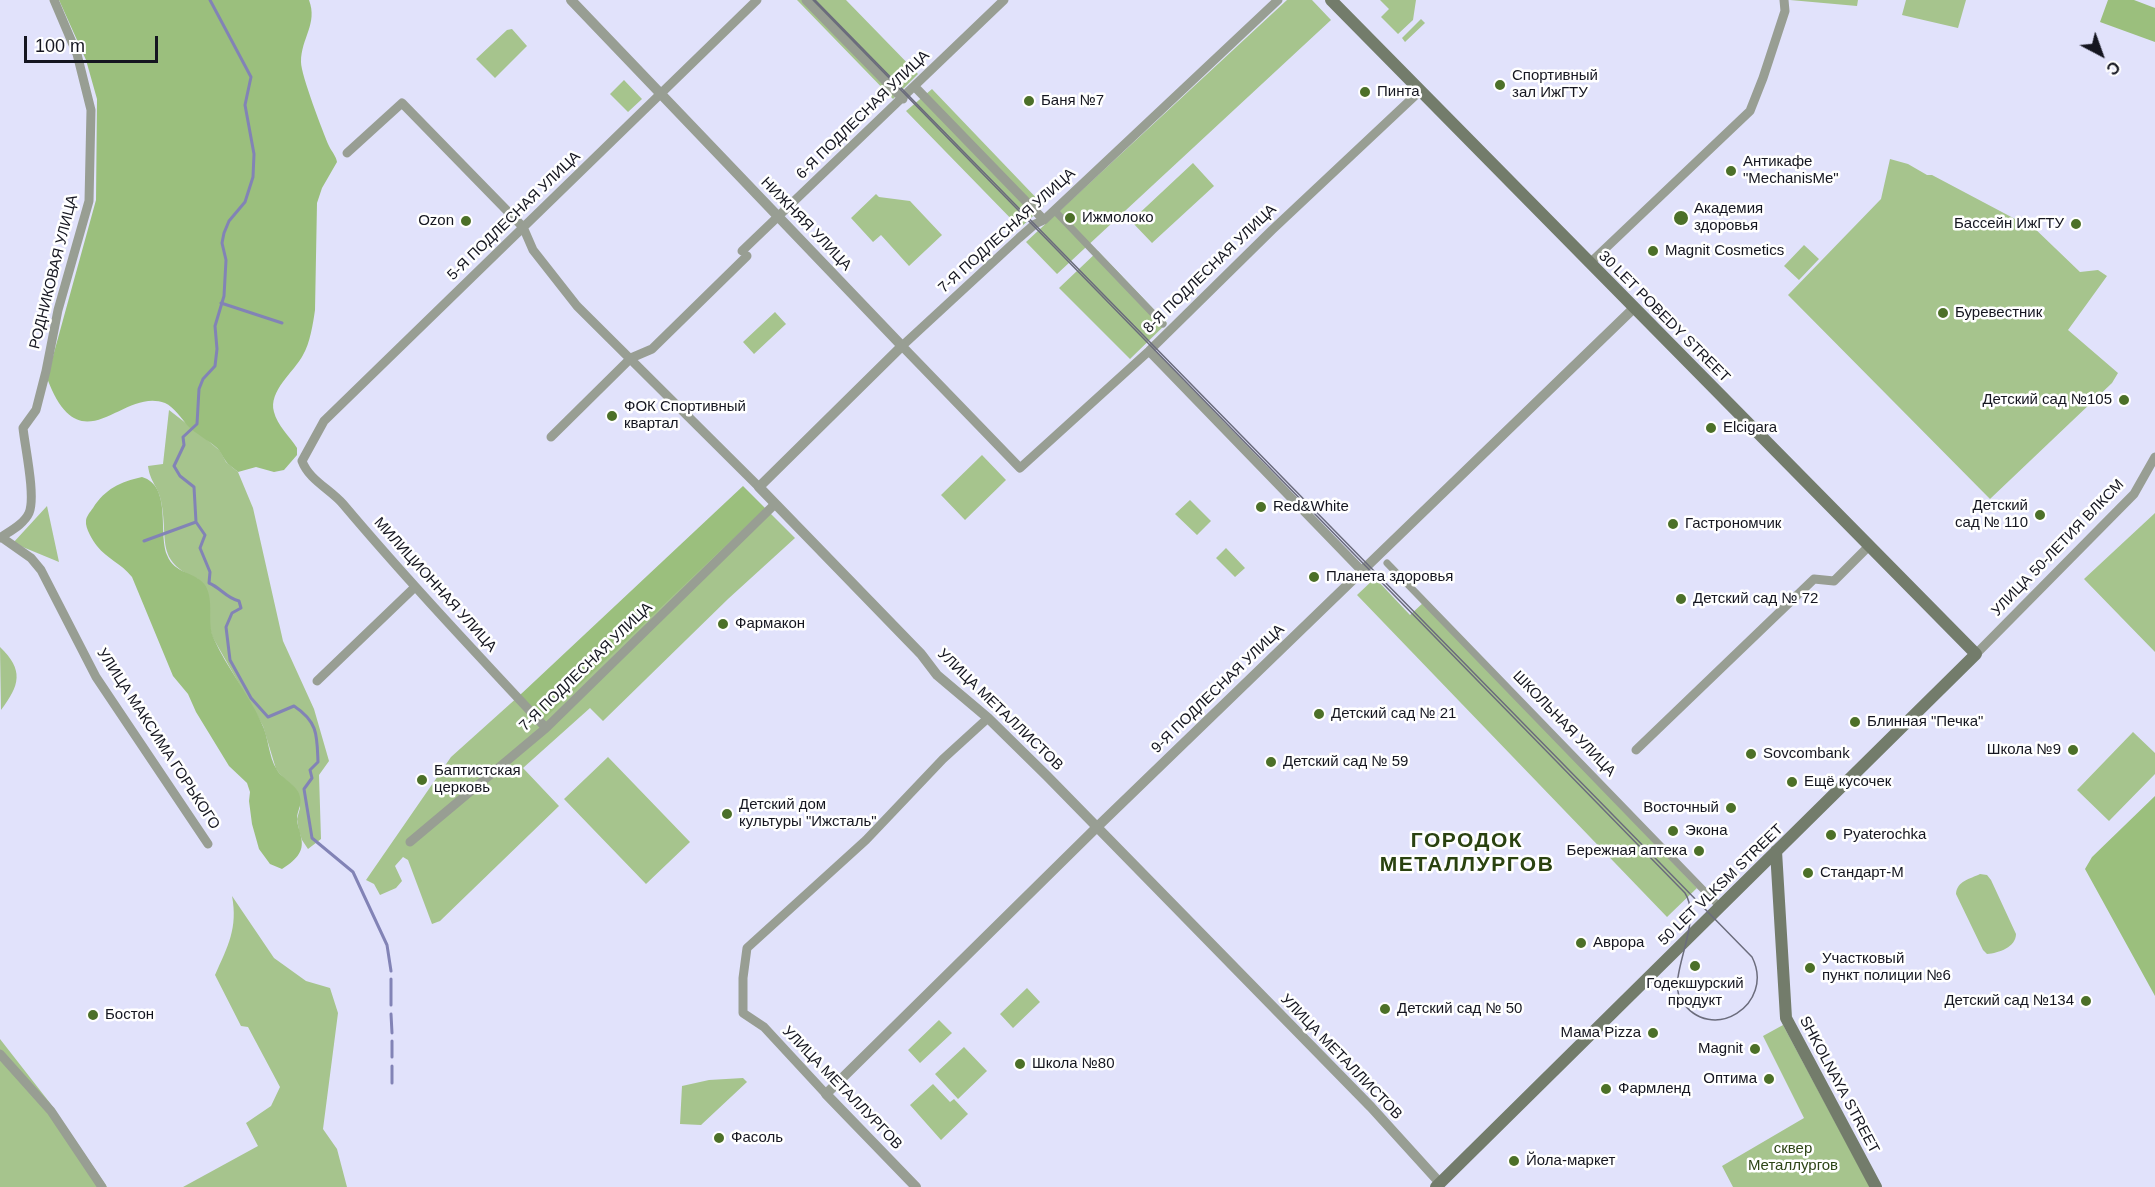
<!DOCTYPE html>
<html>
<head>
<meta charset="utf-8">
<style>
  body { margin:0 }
  #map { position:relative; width:2155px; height:1187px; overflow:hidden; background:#e1e2fb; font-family:Arial,sans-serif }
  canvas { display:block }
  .north { position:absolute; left:2071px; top:24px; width:60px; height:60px; -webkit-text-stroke:4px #fff; paint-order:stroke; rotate:139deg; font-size:16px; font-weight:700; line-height:24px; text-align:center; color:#151620 }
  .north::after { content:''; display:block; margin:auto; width:21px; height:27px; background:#151620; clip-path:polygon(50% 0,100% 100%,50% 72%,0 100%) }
  .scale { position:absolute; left:24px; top:36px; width:134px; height:27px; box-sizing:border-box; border:3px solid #151620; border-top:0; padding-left:8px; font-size:18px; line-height:21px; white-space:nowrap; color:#151620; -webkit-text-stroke:4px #fff; paint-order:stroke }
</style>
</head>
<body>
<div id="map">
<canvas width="2155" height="1187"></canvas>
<div class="north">С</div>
<div class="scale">100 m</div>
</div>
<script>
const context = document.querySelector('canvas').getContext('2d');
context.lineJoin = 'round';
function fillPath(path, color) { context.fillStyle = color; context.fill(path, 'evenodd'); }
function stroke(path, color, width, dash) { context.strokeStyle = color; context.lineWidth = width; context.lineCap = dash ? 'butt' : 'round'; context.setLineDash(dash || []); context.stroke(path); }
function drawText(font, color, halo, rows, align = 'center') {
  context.font = font + ' Arial,sans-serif'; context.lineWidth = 5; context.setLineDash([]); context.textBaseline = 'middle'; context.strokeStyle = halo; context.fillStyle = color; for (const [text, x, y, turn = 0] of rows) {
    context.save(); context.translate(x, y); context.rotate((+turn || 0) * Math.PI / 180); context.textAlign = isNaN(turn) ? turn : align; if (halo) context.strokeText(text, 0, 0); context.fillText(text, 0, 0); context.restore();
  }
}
const green = new Path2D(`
  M797,0H846L918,74L893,99Z
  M1287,0H1312L1331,20L1057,274L1026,242Z
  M1380,0H1416L1413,20L1398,34L1381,17L1389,9Z
  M1790,0H1858L1857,6Z
  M1906,0H1966L1958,28L1902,15Z
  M1421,19L1425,23L1405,42L1402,38Z
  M512,29L527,46L495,78L476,59L507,30Z
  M624,80L642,99L628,112L610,94Z
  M932,89L1044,206L1020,228L906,111Z
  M1890,159L1908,164L1927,175H1932L2017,220L2030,224L2080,272L2098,270L2107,276L2068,330L2118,373L2112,383L1990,499L1788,295L1881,199Z
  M1193,163L1214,186L1152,243L1131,221Z
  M876,194L879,197L910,201L942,235L909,266L881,235L873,242L851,218Z
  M1804,245L1819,259L1799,280L1784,266Z
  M1098,251L1167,323L1130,359L1059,288Z
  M775,312L786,324L754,354L743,342Z
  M169,410L205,438L220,451L226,462L238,472L253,508L283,641L314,709L329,761L319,775L321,839L308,849L302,840L299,831L297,819L300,808L293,786L283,778L276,769L263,726L212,636L198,579C154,561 169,539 161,501C158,486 150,482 148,466L163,464Z
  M982,455L1006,480L965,520L941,495Z
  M1190,500L1211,521L1197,535L1175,514Z
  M47,506L59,562L13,543Z
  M765,508L795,538L728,599L603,721L590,708L523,768L559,806L440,921L432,924L408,860L403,857L395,866L402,881L396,888L380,895L374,884L366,880L451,757L520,695Z
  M2155,513V652L2084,579Z
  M1226,548L1245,568L1235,577L1216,558Z
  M1375,578L1410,615L1424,602L1697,888L1667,917L1357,595Z
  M0,647C24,670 20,685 1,710Z
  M2133,732L2155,753V774L2109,821L2077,790Z
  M608,757L690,842L646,884L564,799Z
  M1980,874L1987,875L1991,880L2016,934C2016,947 1999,953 1987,954L1983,950L1956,894C1957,881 1970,879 1980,874Z
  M232,896L274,958L306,981L330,988L338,1013L323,1129L337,1149L347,1187H183L258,1146L246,1123L271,1106L280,1087L248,1027L241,1026L215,975C228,946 238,928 232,896Z
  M1027,988L1040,1002L1013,1028L1000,1014Z
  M939,1020L952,1033L920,1063L908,1050Z
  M1783,1025L1870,1187H1733L1722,1166L1804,1118L1763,1036Z
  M0,1039L50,1103L107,1187H0Z
  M964,1047L987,1071L958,1099L935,1074Z
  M743,1078L747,1082L701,1125L680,1124L682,1086L709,1080Z
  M933,1084L950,1102L954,1099L968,1114L941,1140L910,1105Z`);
const forest = new Path2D(`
  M59,0H309C318,24 301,38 301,62C301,75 323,132 329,146C332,152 336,156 337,162L322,188L317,203L315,310C313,324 310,343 303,355C294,372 268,391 274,412C277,425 290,437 297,448V455L284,470L274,472L256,467L238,472C234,468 228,465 225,460C222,456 221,452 217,448C208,440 196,434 188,426C181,418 174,407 165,403C122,386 81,469 47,378L96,200L97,99L86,60Z
  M2108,0H2134L2155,8V42L2100,22Z
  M142,477C172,486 158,532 167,555C174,574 196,572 205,585C215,601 206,623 214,639C227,668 248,693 261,722C269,737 268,756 277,770C283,780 298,785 300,797C302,805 297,811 297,819C297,824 300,831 301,837C305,853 294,861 282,869L270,864L259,849L252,824L249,801L250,792L247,783L229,766L196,712L188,694L173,676L132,577C121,563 107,559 97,546C93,541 85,528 86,521C86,517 90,512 93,508C105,489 120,482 142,477Z
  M743,486L765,508L543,720L520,695Z
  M2155,796V996L2085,869L2092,857Z`);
const stream = new Path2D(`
  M210,0L251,77L245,105L254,154L253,177L245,202L229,221L224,233L222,243L226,260L224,296L215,326L217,349L215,366L203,379L199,389L197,424L183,437L184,445L174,466L180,476L194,487L196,522L205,535L200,548L210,572L209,583C221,588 226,598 239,601L241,608L232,613L226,627L230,660L251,698L268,717L294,706C318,722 317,735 318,762L310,770L312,778L304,789L312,838L353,872L387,945L391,971
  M221,303L282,323
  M144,541L196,522
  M391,1005V979
  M391,1014L392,1033
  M392,1041V1057
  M392,1066V1083`);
const pedestrian = new Path2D(`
  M1054,210L1163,324
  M1387,563L1720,907`);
const minor = new Path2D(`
  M806,0L903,99
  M1278,0L1044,220L1035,224L1019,238L902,346L1020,468L1149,351L1272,230L1420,91
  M915,87L1044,220
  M347,153L402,103L523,227L533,250L577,306L759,487
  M742,251L1004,0
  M1590,263L1750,111L1763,78L1785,11L1784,0
  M1149,351L1362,571
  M551,437L631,358L652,349L747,256
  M1,537L31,558L41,570L96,677L208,844
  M0,538C10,531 24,524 29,513C36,497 25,447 23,428L36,410L46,371L58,310L89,201L91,110L77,54L54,0
  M1976,654L2134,494L2155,457
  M317,681L415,587
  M546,728C477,654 408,581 343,504C330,489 309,480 302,461L324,421L757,0
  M1636,750L1814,579L1834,581L1869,546
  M410,842L546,728L775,504
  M0,1054L51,1111L102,1187
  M826,1094L764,1027L743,1013V978L747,948L866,840L943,759L988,718`);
const tertiary = new Path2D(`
  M571,0L902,346L759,487L921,654L937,675L988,718L1047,776L1371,1107L1440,1183
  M916,1187L826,1094L1096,828L1634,308`);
const secondary = new Path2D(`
  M1331,0L1976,654L1436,1187
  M1776,851L1786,1018L1876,1187`);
const tram = new Path2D(`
  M813,0L1685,893C1704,923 1666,976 1681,1000C1711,1046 1776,1004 1752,957L815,0`);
const markers = [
  [1500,85,6,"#4c7028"],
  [1365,92,6,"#4c7028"],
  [1029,101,6,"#4c7028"],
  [1731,171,6,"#4c7028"],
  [1070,218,6,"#4c7028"],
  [1681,218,8,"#4c7028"],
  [466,221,6,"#4c7028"],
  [2076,224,6,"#4c7028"],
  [1653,251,6,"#4c7028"],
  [1943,313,6,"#4c7028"],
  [2124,400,6,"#4c7028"],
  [612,416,6,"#4c7028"],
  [1711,428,6,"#4c7028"],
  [1261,507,6,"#4c7028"],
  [2040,515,6,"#4c7028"],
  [1673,524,6,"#4c7028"],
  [1314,577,6,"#4c7028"],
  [1681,599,6,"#4c7028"],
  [723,624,6,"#4c7028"],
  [1319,714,6,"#4c7028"],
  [1855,722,6,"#4c7028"],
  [2073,750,6,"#4c7028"],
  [1751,754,6,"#4c7028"],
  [1271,762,6,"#4c7028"],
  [422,780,6,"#4c7028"],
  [1792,782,6,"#4c7028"],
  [1731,808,6,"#4c7028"],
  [727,814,6,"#4c7028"],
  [1673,831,6,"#4c7028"],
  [1831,835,6,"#4c7028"],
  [1699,851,6,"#4c7028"],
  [1808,873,6,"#4c7028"],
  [1581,943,6,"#4c7028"],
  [1695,966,6,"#4c7028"],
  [1810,968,6,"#4c7028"],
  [2086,1001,6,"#4c7028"],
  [1385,1009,6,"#4c7028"],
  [93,1015,6,"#4c7028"],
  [1653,1033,6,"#4c7028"],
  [1755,1049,6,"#4c7028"],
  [1020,1064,6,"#4c7028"],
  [1769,1079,6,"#4c7028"],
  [1606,1089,6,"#4c7028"],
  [719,1138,6,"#4c7028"],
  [1514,1161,6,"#4c7028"]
];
const poiNames = [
  ["Спортивный",1512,76],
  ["зал ИжГТУ",1512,93],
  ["Пинта",1377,92],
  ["Баня №7",1041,101],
  ["Антикафе",1743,162],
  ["\"MechanisMe\"",1743,179],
  ["Академия",1694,209],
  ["здоровья",1694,226],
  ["Ижмолоко",1082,218],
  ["Ozon",454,221,"right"],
  ["Бассейн ИжГТУ",2064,224,"right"],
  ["Magnit Cosmetics",1665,251],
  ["Буревестник",1955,313],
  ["Детский сад №105",2112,400,"right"],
  ["ФОК Спортивный",624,407],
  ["квартал",624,424],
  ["Elcigara",1723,428],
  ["Детский",2028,506,"right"],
  ["сад № 110",2028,523,"right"],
  ["Red&White",1273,507],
  ["Гастрономчик",1685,524],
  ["Планета здоровья",1326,577],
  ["Детский сад № 72",1693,599],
  ["Фармакон",735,624],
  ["Детский сад № 21",1331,714],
  ["Блинная \"Печка\"",1867,722],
  ["Школа №9",2061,750,"right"],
  ["Sovcombank",1763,754],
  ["Детский сад № 59",1283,762],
  ["Баптистская",434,771],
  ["церковь",434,788],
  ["Ещё кусочек",1804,782],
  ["Детский дом",739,805],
  ["культуры \"Ижсталь\"",739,822],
  ["Восточный",1719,808,"right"],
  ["Экона",1685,831],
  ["Pyaterochka",1843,835],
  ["Бережная аптека",1687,851,"right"],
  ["Стандарт-М",1820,873],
  ["Аврора",1593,943],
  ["Участковый",1822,959],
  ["пункт полиции №6",1822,976],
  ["Годекшурский",1695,984,"center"],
  ["продукт",1695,1001,"center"],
  ["Детский сад №134",2074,1001,"right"],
  ["Детский сад № 50",1397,1009],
  ["Бостон",105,1015],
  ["Мама Pizza",1641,1033,"right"],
  ["Magnit",1743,1049,"right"],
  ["Школа №80",1032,1064],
  ["Оптима",1757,1079,"right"],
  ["Фармленд",1618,1089],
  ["Фасоль",731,1138],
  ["Йола-маркет",1526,1161]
];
const streetNames = [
  ["6-Я ПОДЛЕСНАЯ УЛИЦА",863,115,-44],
  ["5-Я ПОДЛЕСНАЯ УЛИЦА",514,216,-44],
  ["НИЖНЯЯ УЛИЦА",806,224,46],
  ["7-Я ПОДЛЕСНАЯ УЛИЦА",1007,231,-42],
  ["8-Я ПОДЛЕСНАЯ УЛИЦА",1210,269,-44],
  ["РОДНИКОВАЯ УЛИЦА",54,272,-76],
  ["30 LET POBEDY STREET",1664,317,45],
  ["УЛИЦА 50-ЛЕТИЯ ВЛКСМ",2058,548,-46],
  ["МИЛИЦИОННАЯ УЛИЦА",435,585,48],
  ["7-Я ПОДЛЕСНАЯ УЛИЦА",586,667,-44],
  ["9-Я ПОДЛЕСНАЯ УЛИЦА",1218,689,-44],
  ["УЛИЦА МЕТАЛЛИСТОВ",1000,710,44],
  ["ШКОЛЬНАЯ УЛИЦА",1564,724,46],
  ["УЛИЦА МАКСИМА ГОРЬКОГО",158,739,57],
  ["50 LET VLKSM STREET",1721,885,-44],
  ["УЛИЦА МЕТАЛЛИСТОВ",1341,1057,46],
  ["SHKOLNAYA STREET",1839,1085,62],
  ["УЛИЦА МЕТАЛЛУРГОВ",842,1088,46]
];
const parkNames = [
  ["сквер",1793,1149],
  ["Металлургов",1793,1166]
];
const districtNames = [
  ["ГОРОДОК",1467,841],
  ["МЕТАЛЛУРГОВ",1467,865]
];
fillPath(green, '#a6c48d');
fillPath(forest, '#9bbf7d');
stroke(stream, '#8283b6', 3);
stroke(pedestrian, '#989e93', 7);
stroke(minor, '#989e93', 9);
stroke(tertiary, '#989e93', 10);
stroke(secondary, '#737c6b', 12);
stroke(tram, '#6b6c7c', 1.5);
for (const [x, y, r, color] of markers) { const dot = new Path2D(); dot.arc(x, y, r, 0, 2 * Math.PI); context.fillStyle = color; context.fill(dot); stroke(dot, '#fff', 2); }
drawText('15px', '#151620', '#fff', poiNames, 'left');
drawText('15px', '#151620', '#fff', streetNames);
drawText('15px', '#2e4517', '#fff', parkNames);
context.letterSpacing = '1.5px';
drawText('bold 21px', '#2a4210', '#fff', districtNames);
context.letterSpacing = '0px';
</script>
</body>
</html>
